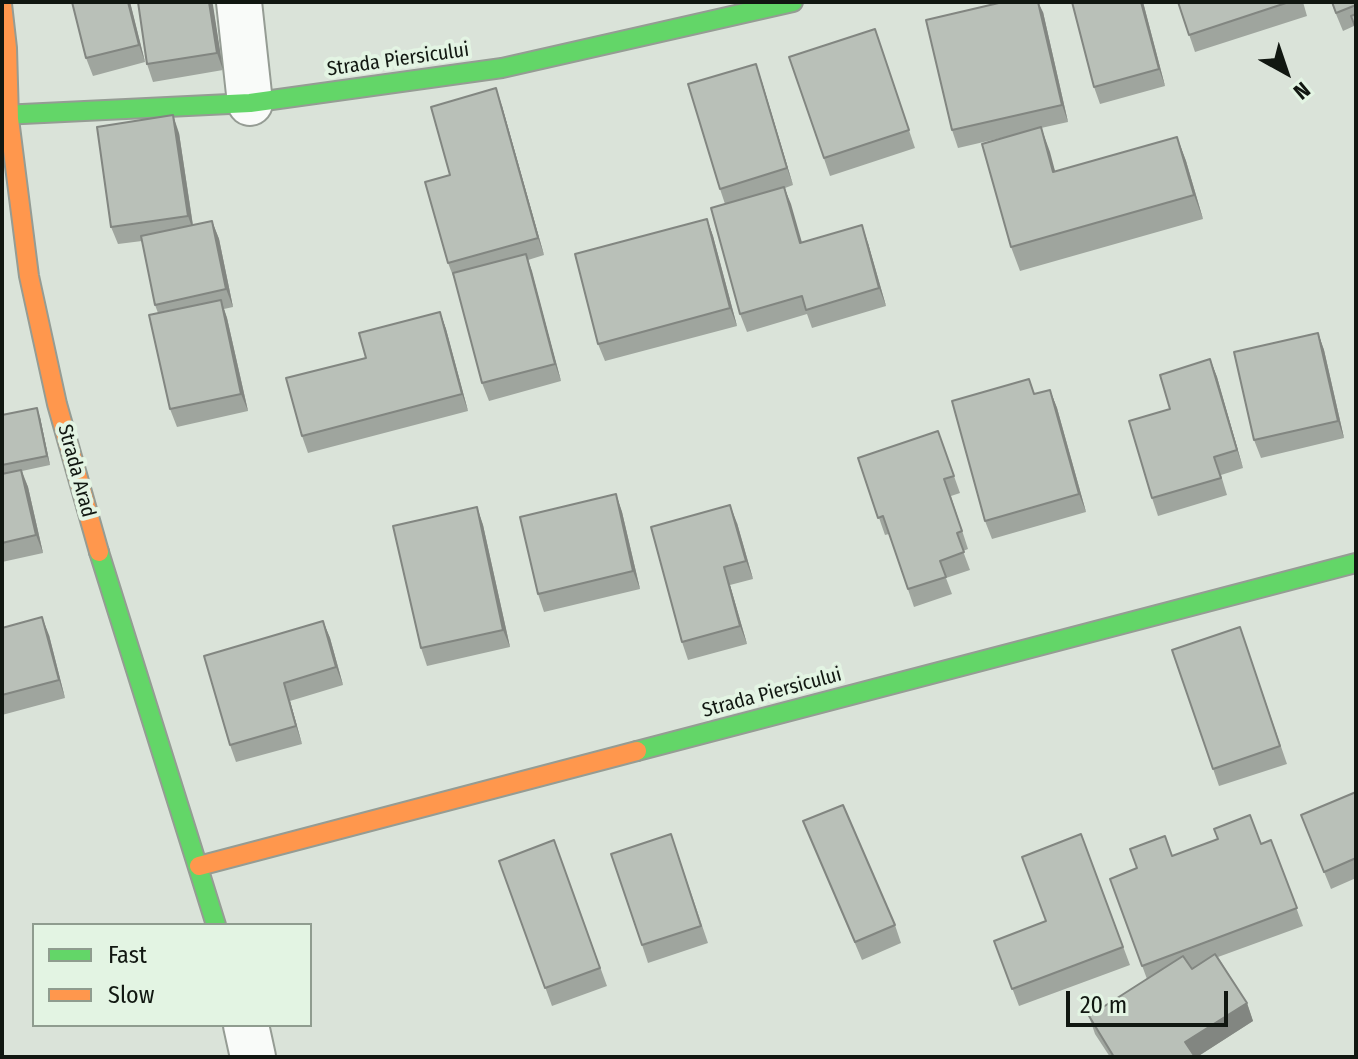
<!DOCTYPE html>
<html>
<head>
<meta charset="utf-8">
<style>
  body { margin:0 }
  #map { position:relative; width:1358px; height:1059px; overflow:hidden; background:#dae3d9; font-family:"Fira Sans Condensed",sans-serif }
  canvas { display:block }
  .frame { position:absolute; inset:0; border:4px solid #111711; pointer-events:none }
  .legend { position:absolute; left:32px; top:923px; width:280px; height:104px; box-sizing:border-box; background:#e3f4e3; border:2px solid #8f9c8f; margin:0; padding:10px 14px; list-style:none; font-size:24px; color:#111711 }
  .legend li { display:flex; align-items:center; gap:16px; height:40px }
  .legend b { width:40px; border:2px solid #8f9c8f }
  .north { position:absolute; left:1246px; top:32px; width:80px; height:80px; -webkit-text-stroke:6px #e3f4e3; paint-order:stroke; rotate:140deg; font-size:22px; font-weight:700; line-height:32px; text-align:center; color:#111711 }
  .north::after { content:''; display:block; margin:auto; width:28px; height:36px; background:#111711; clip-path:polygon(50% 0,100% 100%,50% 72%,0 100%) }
  .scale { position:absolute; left:1066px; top:991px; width:162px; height:36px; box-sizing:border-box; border:4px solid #111711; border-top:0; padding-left:10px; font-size:24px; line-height:28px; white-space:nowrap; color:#111711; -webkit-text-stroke:6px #e3f4e3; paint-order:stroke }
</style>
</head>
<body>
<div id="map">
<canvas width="1358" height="1059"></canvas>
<div class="frame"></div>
<ul class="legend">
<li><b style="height:10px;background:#63d668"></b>Fast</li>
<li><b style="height:10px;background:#ff974d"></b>Slow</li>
</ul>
<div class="north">N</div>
<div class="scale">20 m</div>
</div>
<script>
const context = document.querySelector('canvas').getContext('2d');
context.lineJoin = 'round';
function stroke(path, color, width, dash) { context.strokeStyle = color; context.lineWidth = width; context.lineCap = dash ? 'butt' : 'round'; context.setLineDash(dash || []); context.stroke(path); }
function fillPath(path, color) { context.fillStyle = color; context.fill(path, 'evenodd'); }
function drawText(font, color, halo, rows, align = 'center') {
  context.font = font + ' "Fira Sans Condensed",sans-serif'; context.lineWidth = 8; context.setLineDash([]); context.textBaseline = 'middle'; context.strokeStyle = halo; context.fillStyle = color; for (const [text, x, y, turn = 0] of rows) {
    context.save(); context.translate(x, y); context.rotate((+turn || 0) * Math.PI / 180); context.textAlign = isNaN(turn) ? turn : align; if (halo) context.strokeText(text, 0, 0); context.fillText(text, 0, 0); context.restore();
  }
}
const street = new Path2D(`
  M239,2L250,103
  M246,1025L253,1057`);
const fast = new Path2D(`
  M2,115L250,103L502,68L793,2
  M99,552L216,925
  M637,751L1356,563`);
const slow = new Path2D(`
  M2,4L7,48L9,119L29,276L57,404L99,552
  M199,866L637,751`);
const wall = new Path2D(`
  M130,2L145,62L93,76L86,58Z
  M138,2H212L223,70L153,82L147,64Z
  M1072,2H1143L1165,86L1100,104L1094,87Z
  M1178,2H1303L1307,16L1195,52Z
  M1331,2H1356V30L1354,26L1343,31Z
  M1043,12L1068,122L1041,128L1055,172L1177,137L1186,161L1203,219L1020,271L1011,247L1018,134L958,148L952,130Z
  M875,29L915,148L830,176L789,57Z
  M762,82L793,185L785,188L801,242L868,243L886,306L812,328L807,314L747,332L740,314L725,204L720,189Z
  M502,106L544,255L528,260L561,381L489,401L482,383L455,281L448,263L450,175Z
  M179,133L193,225L212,221L219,239L233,307L224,309L227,318L248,411L177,427L170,409L158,313L155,305L142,241L118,244L111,227Z
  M707,219L713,236L737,326L605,361L598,344Z
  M440,312L446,329L468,411L308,453L302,436L366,358Z
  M1318,333L1324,350L1344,438L1261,458L1254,440Z
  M1210,359L1217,377L1243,468L1221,475L1227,495L1158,516L1152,498L1170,409Z
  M1050,390L1057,408L1086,512L992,539L985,521L1034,394Z
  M2,415L40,417L50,465L22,471L28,487L43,553L2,562Z
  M938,431L960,493L951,496L968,549L963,551L970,570L946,578L952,594L914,607L889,534L885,535L858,458Z
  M616,494L622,512L640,589L544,612L538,594Z
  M477,507L483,525L510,647L427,666L421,648Z
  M737,523L753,579L730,585L747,644L688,660L682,642Z
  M323,621L330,638L343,685L290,701L302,744L236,762L230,745Z
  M1240,627L1287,764L1219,786L1172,650Z
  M2,628L49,635L65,698L2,715Z
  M1356,792V878L1331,889L1301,815Z
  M803,821L895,925L901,943L862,960Z
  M671,834L708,943L648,963L642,945Z
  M1081,834L1130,965L1019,1006L994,941L1046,921Z
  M554,840L607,986L552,1006L499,861Z
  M1271,840L1303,926L1218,957L1247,1003L1253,1021L1197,1057H1110L1095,1034L1089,1016L1147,979L1110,879L1172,856L1261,844Z`);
const shadedWall = new Path2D(`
  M128,2H130L145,62L139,45Z
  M209,2H212L213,5L223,70L217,53Z
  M1038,2L1043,12L1068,122L1062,105Z
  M1141,2H1143L1165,86L1159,69Z
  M756,64L762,82L793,185L787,168Z
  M496,88L502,106L544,255L538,238Z
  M173,115L179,133L194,233L188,216Z
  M1041,127L1050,152L1062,197L1053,172Z
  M1177,137L1186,161L1203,219L1194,195Z
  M784,187L791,204L807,260L800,243Z
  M707,219L713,236L737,326L730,308Z
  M212,221L219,239L233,307L226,289Z
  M862,225L868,243L886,306L879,288Z
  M526,254L532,271L561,381L555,364Z
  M221,300L227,318L248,411L241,394Z
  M440,312L446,329L468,411L462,394Z
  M1318,333L1324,350L1344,438L1338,421Z
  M1210,359L1217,377L1243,468L1237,450Z
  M1050,390L1057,408L1086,512L1079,494Z
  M37,408L40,417L50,465L47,456Z
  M21,470L28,487L43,553L36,535Z
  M616,494L622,512L640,589L633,571Z
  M730,505L737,523L753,579L746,561Z
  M477,507L483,525L510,647L503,630Z
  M724,567L730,585L747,644L740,626Z
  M42,617L49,635L65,698L59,680Z
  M323,621L330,638L343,685L336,667Z
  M284,683L290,701L302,744L296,726Z
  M1247,1003L1253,1021L1197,1057H1191L1185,1042Z`);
const building = new Path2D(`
  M72,2H128L139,45L86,58Z
  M138,2H209L217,53L147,64Z
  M1003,2H1038L1062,105L952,130L926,20Z
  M1072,2H1141L1159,69L1094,87Z
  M1178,2H1289L1189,35Z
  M1332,2H1356V5L1336,13Z
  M1356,14V29L1351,16Z
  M875,29L909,130L824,158L789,57Z
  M756,64L787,168L720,189L688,84Z
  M496,88L538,238L448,263L425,182L450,175L431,107Z
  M173,115L188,216L111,227L97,127Z
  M1041,127L1053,172L1177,137L1194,195L1011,247L982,144Z
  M784,187L800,243L862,225L879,288L806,310L802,296L740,314L711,208Z
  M707,219L730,308L598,344L575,254Z
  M212,221L226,289L155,305L141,236Z
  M526,254L555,364L482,383L453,273Z
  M221,300L241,394L170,409L149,315Z
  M440,312L462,394L302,436L286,378L366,358L359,333Z
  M1318,333L1338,421L1254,440L1234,352Z
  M1210,359L1237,450L1214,457L1221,478L1152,498L1129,421L1170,409L1160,375Z
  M1029,379L1034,394L1050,390L1079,494L985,521L952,401Z
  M37,408L47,456L2,465V415Z
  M938,431L954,476L944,479L962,531L957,533L964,552L940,561L946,577L908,589L883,516L878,518L858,458Z
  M21,470L36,535L2,543V474Z
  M616,494L633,571L538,594L520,517Z
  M730,505L746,561L724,567L740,626L682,642L651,527Z
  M477,507L503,630L421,648L393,526Z
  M42,617L59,680L2,695V628Z
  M323,621L336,667L284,683L296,726L230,745L204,656Z
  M1240,627L1280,746L1213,769L1172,650Z
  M1356,792V858L1324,872L1301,815Z
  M843,805L895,925L855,942L803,821Z
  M1250,815L1261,844L1271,840L1297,908L1142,966L1110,879L1137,868L1130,849L1165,836L1172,856L1218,839L1214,829Z
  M671,834L701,926L642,945L611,854Z
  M1081,834L1123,947L1012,989L994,941L1046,921L1022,857Z
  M554,840L600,968L545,988L499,861Z
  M1215,954L1247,1003L1185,1042L1195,1057H1114L1089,1016L1183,956L1192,969Z`);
const streetNames = [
  ["Strada Piersicului",398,60,-8],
  ["Strada Arad",76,471,75],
  ["Strada Piersicului",772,693,-15]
];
stroke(street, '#959c94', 48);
stroke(fast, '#959c94', 22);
stroke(slow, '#959c94', 22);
stroke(street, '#f9fbf9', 44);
stroke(fast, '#63d668', 18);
stroke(slow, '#ff974d', 18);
fillPath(wall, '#9fa59e');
fillPath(shadedWall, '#828681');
fillPath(building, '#b9c0b8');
stroke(building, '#828681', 2);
drawText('20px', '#111711', '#e3f4e3', streetNames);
</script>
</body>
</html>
